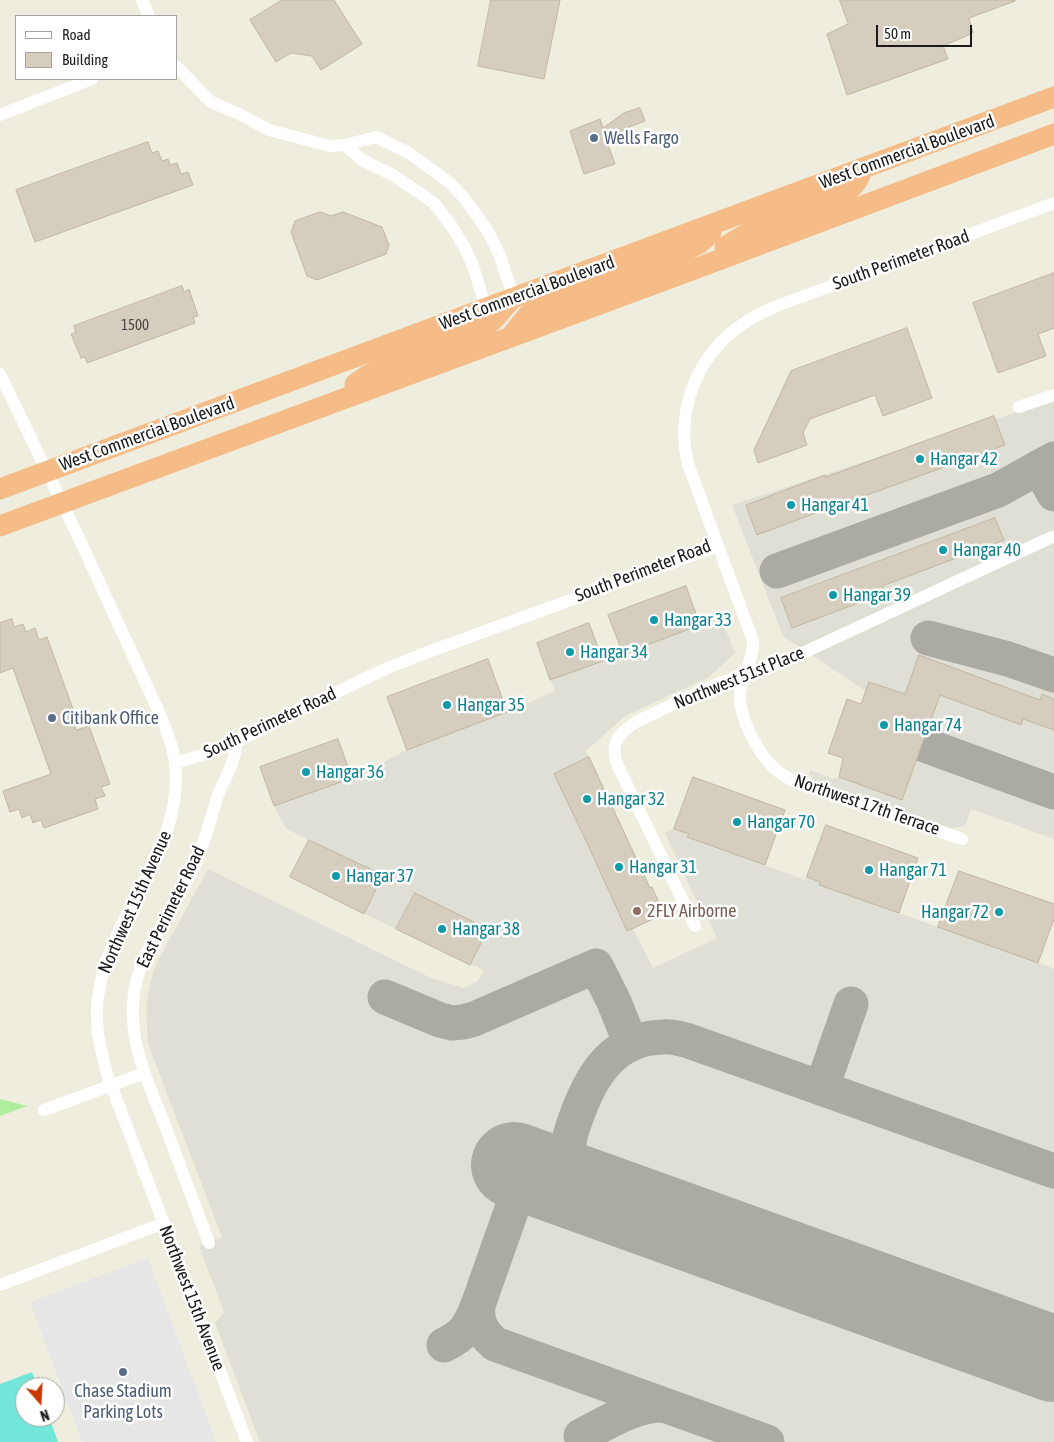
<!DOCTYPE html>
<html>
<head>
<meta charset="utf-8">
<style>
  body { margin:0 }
  #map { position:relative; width:1054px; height:1442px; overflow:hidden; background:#eeedde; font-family:"Asap Condensed",sans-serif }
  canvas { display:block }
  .legend { position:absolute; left:15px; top:15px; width:162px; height:65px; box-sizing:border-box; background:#fff; border:1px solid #a3a3a3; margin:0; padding:6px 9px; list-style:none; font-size:15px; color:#1a1a1a }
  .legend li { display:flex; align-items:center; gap:10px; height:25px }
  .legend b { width:25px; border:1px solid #a3a3a3 }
  .north { position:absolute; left:15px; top:1377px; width:50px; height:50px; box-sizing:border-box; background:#fff; border:1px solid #a3a3a3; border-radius:50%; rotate:161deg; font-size:14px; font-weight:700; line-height:20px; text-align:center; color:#1a1a1a }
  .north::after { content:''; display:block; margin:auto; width:18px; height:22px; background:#c53800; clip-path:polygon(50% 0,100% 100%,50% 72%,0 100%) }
  .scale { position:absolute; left:876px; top:25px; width:96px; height:22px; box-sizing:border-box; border:2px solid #1a1a1a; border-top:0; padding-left:6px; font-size:15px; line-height:18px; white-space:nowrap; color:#1a1a1a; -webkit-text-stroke:4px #fff; paint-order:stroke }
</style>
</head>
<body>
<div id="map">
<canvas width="1054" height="1442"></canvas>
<ul class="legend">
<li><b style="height:6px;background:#fff"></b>Road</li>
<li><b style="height:14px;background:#d5cebe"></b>Building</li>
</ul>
<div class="north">N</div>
<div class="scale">50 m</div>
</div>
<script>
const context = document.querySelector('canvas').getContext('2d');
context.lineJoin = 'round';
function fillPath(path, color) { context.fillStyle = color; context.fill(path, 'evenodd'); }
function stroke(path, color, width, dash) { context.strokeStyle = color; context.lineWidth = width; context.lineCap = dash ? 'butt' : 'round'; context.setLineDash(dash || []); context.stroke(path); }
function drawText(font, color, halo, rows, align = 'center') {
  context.font = font + ' "Asap Condensed",sans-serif'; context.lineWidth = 5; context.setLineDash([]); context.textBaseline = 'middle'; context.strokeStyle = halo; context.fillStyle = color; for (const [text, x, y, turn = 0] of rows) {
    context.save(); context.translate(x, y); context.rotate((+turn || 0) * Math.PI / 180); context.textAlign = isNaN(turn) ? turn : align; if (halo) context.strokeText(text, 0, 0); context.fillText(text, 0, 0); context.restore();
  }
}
const airport = new Path2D(`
  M1054,400V839L971,809L965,826L951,828L816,782L809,774L810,770L834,779L839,777L843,758L866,691L783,636L732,505L905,448L994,416L996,419Z
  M686,585L700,625L721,618L735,653L709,677L625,716L586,751L650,887H652L664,914L633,929L653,968L717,938L702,905L697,902L665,833L674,829L693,777L785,810L765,865L805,880L826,825L918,858L899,913L938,927L959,871L1054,904V919L1038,962L1054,969V1442H260L215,1323L224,1312L199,1246L222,1237L148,1044L146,1007L149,989L154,969L163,951L208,869L431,978L464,988L478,981L484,970L396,929L290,877L309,840L287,829L277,813L260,767L338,739L352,777L354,779L406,750L387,697L488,659L508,712L555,691L537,643L589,623L603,660L623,654L608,615Z`);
const grass = new Path2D(`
  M0,1099L27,1106L0,1116Z`);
const pitch = new Path2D(`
  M32,1372L38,1387H25V1417H49L58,1442H0V1384Z`);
const parking = new Path2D(`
  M148,1258L216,1442H82L30,1302Z`);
const taxiway = new Path2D(`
  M1039,467L1054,494
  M777,571L998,490L1054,459
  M928,638L1008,659L1054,675
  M922,744L1054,792
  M385,997L440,1020L452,1023L463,1022L474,1019L596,966L614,1002L631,1044
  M822,1087L851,1004
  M526,1169L478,1305C476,1322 482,1333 495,1344L767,1442
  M598,1195C588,1184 575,1174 570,1160C565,1146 572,1129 577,1115C592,1074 614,1038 663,1037C671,1036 679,1039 686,1040L1054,1171
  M444,1345C465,1335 470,1326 478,1305
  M581,1436C607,1423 635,1404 664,1405`);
const runway = new Path2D(`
  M514,1165L1054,1359`);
const building = new Path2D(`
  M282,0H334L362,44L321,70L312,56L291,53L276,62L250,20Z
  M491,0H560L544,79L478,66Z
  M840,0H1015V1L969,18L973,33L943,46L948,59L847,95L827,34L848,24Z
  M640,108L645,121L627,128L608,145L615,164L584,174L570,131L600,119L603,128L624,113Z
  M148,142L152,153L158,151L162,161L168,159L170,165L177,163L181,174L188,172L193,185L35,242L16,190Z
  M321,212L331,216L343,212L382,227L389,245L386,254L317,280L307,276L291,232L295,221Z
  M1054,273V328L1038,334L1046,356L998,373L973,303Z
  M182,286L184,292L189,289L198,316L193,317L195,323L87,363L85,357L81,358L71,334L76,332L74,326Z
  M907,328L932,398L883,416L875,395L810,419L803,433L807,445L758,463L754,450L791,371Z
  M994,416L1005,445L845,503V502L757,535L746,505L825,475V477Z
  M995,518L1004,540L882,586L885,593L792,628L781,598Z
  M686,586L700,625L623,654L608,615Z
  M12,619L14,627L23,624L26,632L35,628L39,640L47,637L73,709L69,710L76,730L89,726L110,784L101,787L105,796L95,799L98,809L44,828L41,820L33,823L30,814L22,818L19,809L10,812L3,791L51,774L13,668L0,673V623Z
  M589,623L603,661L550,680L537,643Z
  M919,655L1040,700L1042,694L1054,699V730L1023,719L1021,725L940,695L902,800L839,777L843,758L828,753L847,699L861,704L869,682L905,694Z
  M488,659L507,712L407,750L387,697Z
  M338,739L352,778L274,806L260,767Z
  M589,757L650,888L652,887L664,914L627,931L589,847L554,774Z
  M693,777L785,810L765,865L687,837L689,834L674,829Z
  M826,825L918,858L899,913L819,885L820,882L807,877Z
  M309,840L383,875L364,914L290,877Z
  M959,871L1054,904V919L1038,963L938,927Z
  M415,893L488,929L470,965L396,929Z`);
const minor = new Path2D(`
  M142,0L149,16
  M176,66L211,102L237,113L269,130L330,146L345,145L376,137L409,153L450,183L464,198L478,217L490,235L499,254L514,297
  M0,115L92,79
  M345,145L362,160L393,175L434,203L453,228L465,248L473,266L486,308
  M0,374L77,534L159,712C166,728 173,745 175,763C182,819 151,868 126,916C114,940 103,964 99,991C93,1020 100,1048 108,1077L247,1442
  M1019,407L1054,395
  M175,763L216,751L228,746L339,691L385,669L420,655L718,546
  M962,839L797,783C789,779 781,775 774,768C758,753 738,716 740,693C742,674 754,660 753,641L688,464C675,411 697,354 743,324C753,316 765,311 777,306L1054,203
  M695,926L617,764C609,742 621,730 640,720L712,686L790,659L1052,537
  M44,1110L145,1073
  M209,1243C194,1203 179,1163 164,1123C149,1084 130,1046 133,1003C136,952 174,912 194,867C205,844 210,819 218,795C225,777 236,762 236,742
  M0,1285L164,1223`);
const trunk = new Path2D(`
  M725,247C749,231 774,220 802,210C816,205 833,202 845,193C854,187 860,178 862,168
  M512,335L528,315L542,306L664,261L700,243L711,233
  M355,384L365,377L397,361L481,329L493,320L509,302
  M0,489L1054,97
  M0,526L692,270L1054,134`);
const markers = [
  [594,138,5,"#5c6f8a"],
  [920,459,5,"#0f9aa8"],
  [791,505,5,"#0f9aa8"],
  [943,550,5,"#0f9aa8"],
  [833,595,5,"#0f9aa8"],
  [654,620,5,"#0f9aa8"],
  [570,652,5,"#0f9aa8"],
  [447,705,5,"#0f9aa8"],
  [52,718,5,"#5c6f8a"],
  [884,725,5,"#0f9aa8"],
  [306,772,5,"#0f9aa8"],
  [587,799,5,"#0f9aa8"],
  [737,822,5,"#0f9aa8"],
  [619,867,5,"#0f9aa8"],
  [869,870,5,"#0f9aa8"],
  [336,876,5,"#0f9aa8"],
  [637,911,5,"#8d6e63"],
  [999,912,5,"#0f9aa8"],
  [442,929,5,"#0f9aa8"],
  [123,1372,5,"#5c6f8a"]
];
const numberNames = [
  ["1500",135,325]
];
const serviceNames = [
  ["Wells Fargo",604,138],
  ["Citibank Office",62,718],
  ["Chase Stadium",123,1391,"center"],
  ["Parking Lots",123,1412,"center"]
];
const streetNames = [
  ["West Commercial Boulevard",907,152,-20],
  ["South Perimeter Road",901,260,-20],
  ["West Commercial Boulevard",527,293,-20],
  ["West Commercial Boulevard",147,434,-20],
  ["South Perimeter Road",643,571,-21],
  ["Northwest 51st Place",739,678,-22],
  ["South Perimeter Road",270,723,-25],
  ["Northwest 17th Terrace",867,805,19],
  ["Northwest 15th Avenue",135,902,-66],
  ["East Perimeter Road",171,907,-64],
  ["Northwest 15th Avenue",192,1298,69]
];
const cultureNames = [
  ["Hangar 42",930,459],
  ["Hangar 41",801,505],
  ["Hangar 40",953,550],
  ["Hangar 39",843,595],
  ["Hangar 33",664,620],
  ["Hangar 34",580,652],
  ["Hangar 35",457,705],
  ["Hangar 74",894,725],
  ["Hangar 36",316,772],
  ["Hangar 32",597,799],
  ["Hangar 70",747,822],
  ["Hangar 31",629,867],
  ["Hangar 71",879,870],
  ["Hangar 37",346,876],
  ["Hangar 72",989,912,"right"],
  ["Hangar 38",452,929]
];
const educationNames = [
  ["2FLY Airborne",647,911]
];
fillPath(airport, '#dfdfd5');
fillPath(grass, '#aeee9e');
fillPath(pitch, '#73e6da');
fillPath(parking, '#e6e6e6');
stroke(taxiway, '#abaaa3', 35);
stroke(runway, '#abaaa3', 86);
fillPath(building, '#d5cebe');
stroke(building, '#c0b7a0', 1);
stroke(minor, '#fff', 12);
stroke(trunk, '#f6bc88', 21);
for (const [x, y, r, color] of markers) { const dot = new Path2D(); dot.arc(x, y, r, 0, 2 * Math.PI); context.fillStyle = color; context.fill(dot); stroke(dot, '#fff', 2); }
drawText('15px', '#494743', null, numberNames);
drawText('18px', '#4e5e75', '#fff', serviceNames, 'left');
drawText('18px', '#1a1a1a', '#fff', streetNames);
drawText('18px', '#0d838f', '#fff', cultureNames, 'left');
drawText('18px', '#785e54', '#fff', educationNames, 'left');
</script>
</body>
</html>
